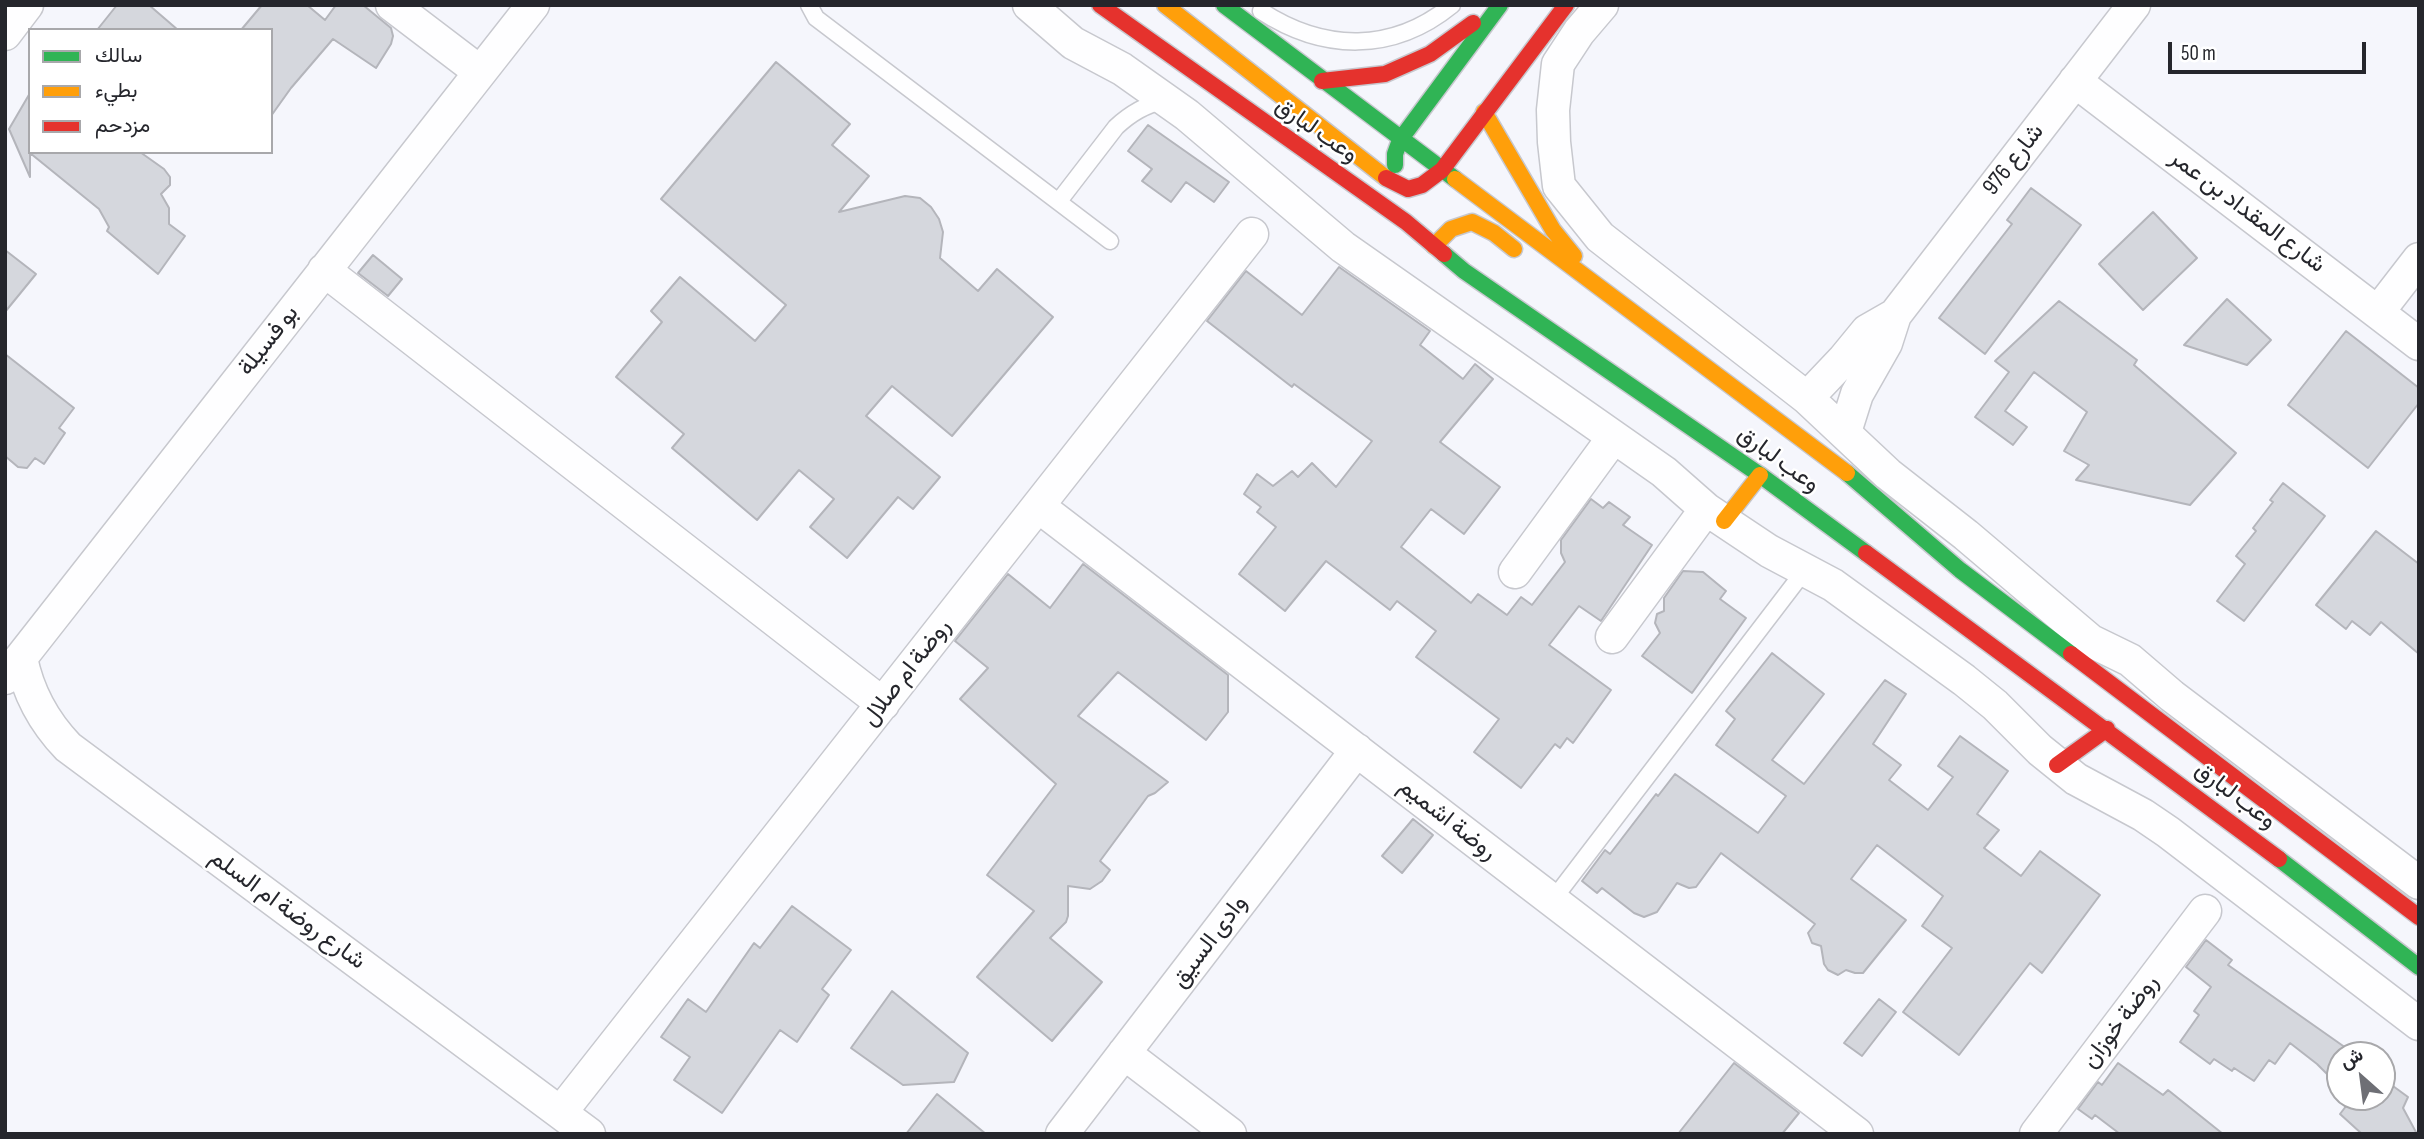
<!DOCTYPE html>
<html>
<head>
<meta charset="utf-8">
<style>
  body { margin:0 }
  #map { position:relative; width:2424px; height:1139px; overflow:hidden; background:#f5f6fc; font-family:"Sofia Sans Condensed",Vazirmatn,sans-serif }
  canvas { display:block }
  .frame { position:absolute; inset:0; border:7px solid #25262c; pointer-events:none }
  .legend { position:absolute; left:28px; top:28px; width:245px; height:126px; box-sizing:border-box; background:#fff; border:2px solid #a8a8ab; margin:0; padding:9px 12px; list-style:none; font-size:21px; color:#25262c }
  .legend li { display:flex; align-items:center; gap:14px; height:35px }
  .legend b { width:35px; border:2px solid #a8a8ab }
  .north { position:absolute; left:2326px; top:1041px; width:70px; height:70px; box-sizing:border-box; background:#fff; border:2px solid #a8a8ab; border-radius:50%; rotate:332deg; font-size:19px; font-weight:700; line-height:28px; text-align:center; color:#25262c }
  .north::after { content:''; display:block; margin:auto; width:24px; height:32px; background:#6e6f75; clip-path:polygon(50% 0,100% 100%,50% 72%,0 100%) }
  .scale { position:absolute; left:2168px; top:42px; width:198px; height:32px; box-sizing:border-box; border:4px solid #25262c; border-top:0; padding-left:9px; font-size:21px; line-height:24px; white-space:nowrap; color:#25262c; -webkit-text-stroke:5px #fff; paint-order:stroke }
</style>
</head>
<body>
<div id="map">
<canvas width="2424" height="1139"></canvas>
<div class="frame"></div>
<ul class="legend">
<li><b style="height:9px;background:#30b455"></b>سالك</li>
<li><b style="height:9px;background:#ff9f0a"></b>بطيء</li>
<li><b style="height:9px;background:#e5322d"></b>مزدحم</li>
</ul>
<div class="north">ش</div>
<div class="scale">50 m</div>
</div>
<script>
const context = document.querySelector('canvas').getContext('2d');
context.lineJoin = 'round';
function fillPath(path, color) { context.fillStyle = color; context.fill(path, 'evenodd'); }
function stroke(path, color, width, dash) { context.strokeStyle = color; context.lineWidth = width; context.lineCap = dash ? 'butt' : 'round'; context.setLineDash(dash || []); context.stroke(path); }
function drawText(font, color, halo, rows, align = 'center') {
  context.font = font + ' "Sofia Sans Condensed",Vazirmatn,sans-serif'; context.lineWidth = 5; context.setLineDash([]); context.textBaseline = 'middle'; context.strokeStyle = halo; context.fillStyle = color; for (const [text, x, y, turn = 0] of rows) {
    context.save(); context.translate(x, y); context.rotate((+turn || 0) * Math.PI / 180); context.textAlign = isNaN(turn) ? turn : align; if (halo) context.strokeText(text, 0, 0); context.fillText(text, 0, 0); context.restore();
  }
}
const building = new Path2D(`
  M117,5H149L178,30H97Z
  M262,5H307L325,20L336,5H363L391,28L393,36L391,44L376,68L333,39L291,88L271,116V30H241Z
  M776,62L850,124L832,145L869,176L839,212L905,196L920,198L931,207L939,219L943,232L940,258L978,291L997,269L1053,317L952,436L892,386L866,416L940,477L913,509L898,497L847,558L810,527L834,499L799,470L757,520L672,448L684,434L616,377L662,322L651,311L680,277L755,341L786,305L661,199Z
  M30,93V152H140L164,169L170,177V185L161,194L169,208V224L185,236L158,274L107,231L109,227L99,209L30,153V177L9,129Z
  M1148,125L1229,182L1214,202L1186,182L1171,202L1142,181L1152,169L1128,151Z
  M2031,188L2081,225L1985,354L1939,318L2012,224L2007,220Z
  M2153,212L2197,258L2143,310L2099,264Z
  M5,250L36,274L5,312Z
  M373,255L402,279L388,296L358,273Z
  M1339,267L1430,331L1420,345L1463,379L1475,364L1493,379L1440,442L1500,487L1464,534L1431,509L1401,547L1471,603L1478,594L1507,615L1521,597L1532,605L1565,562L1561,553V540L1591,499L1603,508L1609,502L1630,517L1623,525L1652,545L1601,621L1579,606L1549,645L1611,690L1573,743L1567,738L1560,748L1555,744L1521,788L1474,752L1499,719L1416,657L1436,631L1397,601L1390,610L1326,561L1285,611L1239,574L1276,527L1257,512L1261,507L1244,494L1257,474L1273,486L1292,471L1298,477L1312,463L1336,487L1372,441L1294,384L1292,387L1207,321L1246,271L1302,315Z
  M2227,299L2271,340L2247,365L2184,345Z
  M2059,301L2137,360L2134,365L2236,453L2190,505L2076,480L2089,465L2064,451L2087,412L2034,372L2005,411L2027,427L2013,445L1975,417L2009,372L1995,361Z
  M2346,331L2419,388V403L2368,468L2288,405Z
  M5,354L74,408L59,428L65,433L44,464L35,458L27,468L18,467L5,456Z
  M2283,483L2325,516L2244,621L2217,601L2245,564L2236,556L2256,531L2253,528L2273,502L2270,500Z
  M2376,531L2419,564V654L2381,622L2370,635L2352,621L2346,629L2316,605Z
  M1083,564L1228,675V712L1206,740L1118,672L1078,716L1168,782L1155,793L1148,796L1100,861L1110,870L1102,881L1090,889L1068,886V916L1066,922L1050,938L1102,982L1052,1041L977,977L1034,911L987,875L1056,784L960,699L988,668L955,641L1008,574L1050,608Z
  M1683,571L1703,572L1726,591L1720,599L1746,618L1692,693L1642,656L1660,633L1655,623L1657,614L1664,611V598Z
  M1772,653L1824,694L1772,760L1804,784L1885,680L1906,694L1873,744L1901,765L1889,780L1928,810L1953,777L1938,766L1960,736L2008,771L1977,814L1999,830L1984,848L2021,876L2040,851L2100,895L2042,973L2030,963L1959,1055L1903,1012L1952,948L1922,926L1943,896L1877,845L1851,879L1906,920L1863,973H1855L1846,970L1838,975L1828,970L1824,964L1821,946L1812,943L1808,933L1815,924L1721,853L1696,887L1689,888L1677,883L1657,912L1644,917L1634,913L1602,888L1597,893L1582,881L1605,850L1610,854L1656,794L1658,796L1675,774L1758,833L1786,796L1716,745L1735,719L1726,711Z
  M1413,819L1433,835L1402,873L1382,856Z
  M792,906L851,950L822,989L829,995L797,1042L780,1030L722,1113L674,1080L690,1057L661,1037L688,999L706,1012L754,943L760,948Z
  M2206,940L2232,960L2228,965L2356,1055H2340V1087L2317,1064L2290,1043L2275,1064L2269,1060L2254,1081L2234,1068L2232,1071L2214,1059L2210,1064L2180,1042L2199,1015L2194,1011L2211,987L2186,967Z
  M892,991L968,1053L954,1082L903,1085L851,1048Z
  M1879,999L1896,1012L1862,1056L1844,1043Z
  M1734,1063L1799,1113L1782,1134H1678Z
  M2118,1063L2163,1095L2168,1090L2223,1134H2120L2095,1115L2092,1119L2078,1109L2098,1082L2102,1085Z
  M2382,1078L2408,1097L2403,1108L2417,1134H2362L2340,1114L2353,1097H2382Z
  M937,1094L986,1134H906Z`);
const lane = new Path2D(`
  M809,5L816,18L1110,241
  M1261,11C1324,52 1393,53 1452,5
  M1059,201L1116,127C1131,113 1145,105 1165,100
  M1552,901L1805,570`);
const street = new Path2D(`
  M392,5L480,72
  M1029,5L1073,43L1122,69L1187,115L1343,247L1664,472L1706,509L1769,551L1833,585L1964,680L1995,705L2040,750L2076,779L2143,815L2168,832L2419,1024
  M1602,5L1579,32L1558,64L1553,110L1554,142L1559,186L1600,237L1807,398L1888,474L1966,535L2091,641L2130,660L2172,696L2419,883
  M5,34L27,5
  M2075,81L2419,344
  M324,270L883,704
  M2378,312L2419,259
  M1807,398L1844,359L1867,331L1895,315
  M1845,432L1857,394L1886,343L1895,315L2134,5
  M1038,506L1857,1134
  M1515,572L1613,438
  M1612,637L1706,509
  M21,658C28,693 43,721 68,747L589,1134
  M5,678L533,5
  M1124,1053L1230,1134
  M561,1112L1252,234
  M1062,1134L1357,750
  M2036,1134L2205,911`);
const fast = new Path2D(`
  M1224,5L1455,179
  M1395,165V154L1400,140L1500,5
  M1444,254L1464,271L1760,475L1866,553
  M1847,473L1960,570L2071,654
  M2279,859L2419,967`);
const slow = new Path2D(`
  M1165,5L1386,178
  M1484,112L1553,230L1574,256
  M1455,179L1847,473
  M1434,246L1451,229L1472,222L1494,233L1514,249
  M1724,521L1760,475`);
const jam = new Path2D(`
  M1100,5L1406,222L1444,254
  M1322,81L1385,74L1430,54L1473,23
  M1386,178L1408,189L1422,185L1442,170L1566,5
  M1866,553L2279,859
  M2071,654L2419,917
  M2057,765L2107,729`);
const streetNames = [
  ["وعب لبارق",1316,131,35],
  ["شارع 976",2014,160,-52],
  ["شارع المقداد بن عمر",2247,212,37],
  ["بو فسيلة",269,341,-52],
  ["وعب لبارق",1778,460,36],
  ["روضة ام صلال",907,673,-52],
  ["وعب لبارق",2235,796,37],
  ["روضة اشميم",1447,820,38],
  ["شارع روضة ام السلم",287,910,36],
  ["وادى السيق",1210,942,-53],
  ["روضة خوزان",2121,1022,-53]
];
fillPath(building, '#d5d7dd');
stroke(building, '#b4b5bb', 2);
stroke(lane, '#c7c8ce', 19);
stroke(street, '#c7c8ce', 35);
stroke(fast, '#c7c8ce', 19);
stroke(slow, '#c7c8ce', 19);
stroke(jam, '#c7c8ce', 19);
stroke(lane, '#fefeff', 16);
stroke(street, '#fefeff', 32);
stroke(fast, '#30b455', 16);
stroke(slow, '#ff9f0a', 16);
stroke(jam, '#e5322d', 16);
drawText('24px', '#25262c', '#fff', streetNames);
</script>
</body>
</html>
